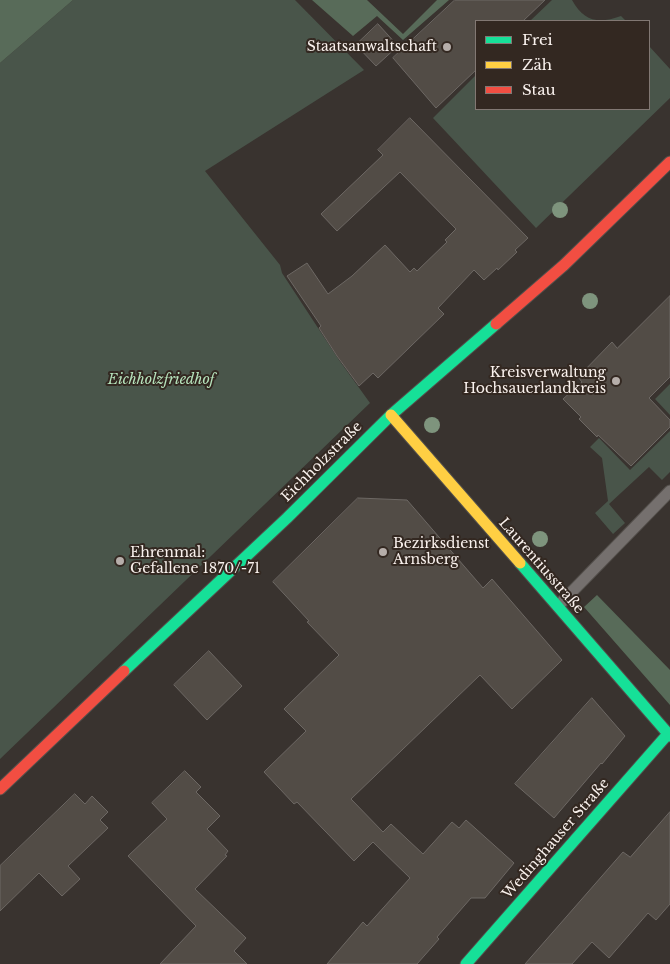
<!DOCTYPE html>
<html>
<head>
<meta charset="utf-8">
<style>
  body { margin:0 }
  #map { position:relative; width:670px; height:964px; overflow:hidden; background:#39332f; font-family:"Libre Baskerville",serif }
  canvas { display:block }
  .legend { position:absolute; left:475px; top:20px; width:175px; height:90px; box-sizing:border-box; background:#332821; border:1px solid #827873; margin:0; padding:6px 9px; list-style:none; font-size:15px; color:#f9f1ed }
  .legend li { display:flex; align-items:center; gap:10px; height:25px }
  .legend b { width:25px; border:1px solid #827873 }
</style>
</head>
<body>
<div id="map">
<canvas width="670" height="964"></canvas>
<ul class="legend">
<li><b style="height:6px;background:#16e098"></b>Frei</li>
<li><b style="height:6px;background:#ffcf43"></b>Zäh</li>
<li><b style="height:6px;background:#f24e42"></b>Stau</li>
</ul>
</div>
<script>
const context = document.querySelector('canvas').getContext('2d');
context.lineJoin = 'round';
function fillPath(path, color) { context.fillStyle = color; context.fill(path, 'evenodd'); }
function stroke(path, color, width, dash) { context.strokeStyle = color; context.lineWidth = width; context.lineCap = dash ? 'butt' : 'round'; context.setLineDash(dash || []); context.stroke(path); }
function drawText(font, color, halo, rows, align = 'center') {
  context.font = font + ' "Libre Baskerville",serif'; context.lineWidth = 4; context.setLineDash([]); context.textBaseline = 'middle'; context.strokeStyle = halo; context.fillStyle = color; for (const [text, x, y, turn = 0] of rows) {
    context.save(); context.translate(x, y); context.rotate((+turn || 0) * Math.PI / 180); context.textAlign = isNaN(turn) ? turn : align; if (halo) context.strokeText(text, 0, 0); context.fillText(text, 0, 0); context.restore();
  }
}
const green = new Path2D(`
  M73,0H295L364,70L205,171L280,265L282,273L339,360L370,403L0,759V63Z
  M552,0H572C584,22 599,24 621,16L626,21H530Z
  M649,46L670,69V98L536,228L433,118L476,75V109H649Z
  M670,384V415L655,399Z
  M670,431V472L662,480L649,467L609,504L625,523L613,534L595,513L608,501L602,458L590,447L599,438L630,470Z`);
const forest = new Path2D(`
  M0,0H73L0,63Z
  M312,0H367L403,34L437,0H449L403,40L377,16L353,36Z
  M597,595L670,670V705L584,607Z`);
const building = new Path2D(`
  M455,0H545L523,21H476V70L436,108L393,58Z
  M378,24L398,46L376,66L356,45Z
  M410,118L528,238L515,250L517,252L498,270L497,268L484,280L474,270L438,308L444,314L378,378L373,373L359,386L337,356L319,328L321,326L287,276L307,263L328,294L352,276L385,245L410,272L414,268L417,271L447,242L445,240L456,229L400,172L337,231L321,214L383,155L378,150Z
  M670,296V377L649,398L670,420V427L631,466L598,435L597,437L579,419L581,417L563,399L582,382L578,377L612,342L617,348Z
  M358,498L407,500L483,588L492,579L562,660L512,709L480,675L351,799L383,832L391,824L423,854L452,822L459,828L466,820L514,863L485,898H471L437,937L439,939L417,964H327L363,922L367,926L410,878L373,842L354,861L297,802L294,804L264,772L306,731L284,709L339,655L307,622L309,621L273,582Z
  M209,651L242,686L207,720L174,685Z
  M592,698L625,736L602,764L601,763L554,818L515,784Z
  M185,771L201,787L196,792L220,816L207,829L228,851L225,855L227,856L195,889L246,938L234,951L247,964H160L196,926L128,856L167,819L152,803Z
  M75,794L85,804L92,796L108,812L100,820L108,828L68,866L80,879L62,896L39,873L0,911V866Z
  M670,812V904L656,920L648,913L609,958L592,942L572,964H525L623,852L630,857Z`);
const lane = new Path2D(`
  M558,606L670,491`);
const fast = new Path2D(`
  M520,563L670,736
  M124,671L287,518L391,415L496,324
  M466,964L668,734`);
const slow = new Path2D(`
  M391,415L520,563`);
const jam = new Path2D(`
  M496,324L564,265L670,162
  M0,789L124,671`);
const trees = [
  [560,210],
  [590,301],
  [432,425],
  [540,539]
];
const markers = [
  [447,47,5,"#b6aeaa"],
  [616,381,5,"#b6aeaa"],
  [383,552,5,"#b6aeaa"],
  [120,561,5,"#b6aeaa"]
];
const poiNames = [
  ["Staatsanwaltschaft",437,47],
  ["Kreisverwaltung",606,373],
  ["Hochsauerlandkreis",606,389],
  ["Bezirksdienst",393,544,"left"],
  ["Arnsberg",393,560,"left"],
  ["Ehrenmal:",130,553,"left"],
  ["Gefallene 1870/-71",130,569,"left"]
];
const parkNames = [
  ["Eichholzfriedhof",161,380]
];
const streetNames = [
  ["Eichholzstraße",322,462,-45],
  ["Laurentiusstraße",541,566,49],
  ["Wedinghauser Straße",556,839,-49]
];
fillPath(green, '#49554a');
fillPath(forest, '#586b59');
fillPath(building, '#524c46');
stroke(building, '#6d6864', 1);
stroke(lane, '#534f4b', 13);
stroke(fast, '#534f4b', 13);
stroke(slow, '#534f4b', 13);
stroke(jam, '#534f4b', 13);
stroke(lane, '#75706e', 11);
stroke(fast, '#16e098', 11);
stroke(slow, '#ffcf43', 11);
stroke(jam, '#f24e42', 11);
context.fillStyle = '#7e947d';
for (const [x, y] of trees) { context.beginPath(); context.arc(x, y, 8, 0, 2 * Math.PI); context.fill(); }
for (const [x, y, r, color] of markers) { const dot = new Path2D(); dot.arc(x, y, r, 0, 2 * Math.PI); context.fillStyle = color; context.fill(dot); stroke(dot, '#332821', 2); }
drawText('14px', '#f9f1ed', '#332821', poiNames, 'right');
drawText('italic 14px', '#b6e3bc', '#332821', parkNames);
drawText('14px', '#f9f1ed', '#332821', streetNames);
</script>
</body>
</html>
